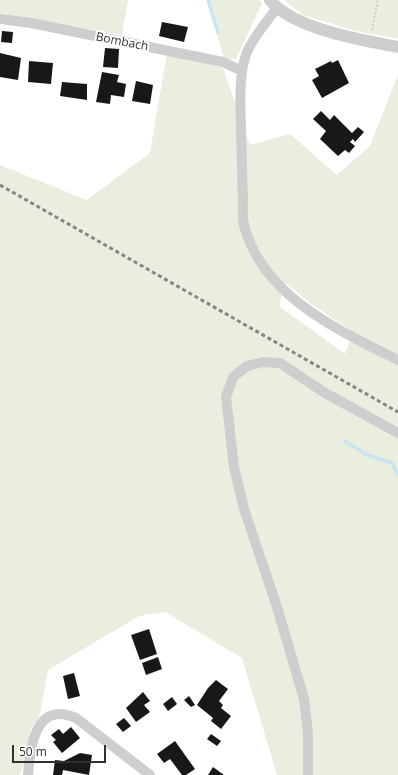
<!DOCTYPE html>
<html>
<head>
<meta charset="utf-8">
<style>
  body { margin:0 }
  #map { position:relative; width:398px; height:775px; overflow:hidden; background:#fff; font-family:"Open Sans",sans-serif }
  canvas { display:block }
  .scale { position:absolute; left:12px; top:745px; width:94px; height:18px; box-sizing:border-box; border:2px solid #313131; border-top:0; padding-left:5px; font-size:12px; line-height:14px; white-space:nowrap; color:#313131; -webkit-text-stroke:3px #fff; paint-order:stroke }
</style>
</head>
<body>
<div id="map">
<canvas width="398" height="775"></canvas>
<div class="scale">50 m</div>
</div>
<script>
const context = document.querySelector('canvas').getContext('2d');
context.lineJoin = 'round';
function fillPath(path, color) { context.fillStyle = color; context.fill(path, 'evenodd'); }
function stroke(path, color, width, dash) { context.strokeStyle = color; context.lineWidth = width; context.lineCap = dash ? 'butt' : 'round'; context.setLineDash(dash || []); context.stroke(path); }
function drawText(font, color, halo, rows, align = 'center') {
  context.font = font + ' "Open Sans",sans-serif'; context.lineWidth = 4; context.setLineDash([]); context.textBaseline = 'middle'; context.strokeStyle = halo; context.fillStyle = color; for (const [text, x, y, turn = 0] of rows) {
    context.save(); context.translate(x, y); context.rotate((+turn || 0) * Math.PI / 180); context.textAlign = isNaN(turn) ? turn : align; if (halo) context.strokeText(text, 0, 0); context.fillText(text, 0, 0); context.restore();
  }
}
const green = new Path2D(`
  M0,0H128L122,35L0,14Z
  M209,0H260L262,3L236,59L224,60Z
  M284,0H398V39L356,31L303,15Z
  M167,53L223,68L250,145L290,134L337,175L370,146L398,75V775H277L242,658L165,612L139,616L48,670L39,718L31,728L22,770L19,775H0V165L87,200L150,153ZM286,283L310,303L353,332L345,354L279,306Z`);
const stream = new Path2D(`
  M208,0L218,33
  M345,441L367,455L392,463L398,475`);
const building = new Path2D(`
  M162,22L188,27L184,42L159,36Z
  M2,31L13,32L12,43L1,42Z
  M105,48L119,49L118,68L103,67Z
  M0,53L21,58L18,80L0,77Z
  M338,60L349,83L322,98L312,80L319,76L315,69L331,61L332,63Z
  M29,61L53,63L51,84L28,82Z
  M102,72L119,75L117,82L126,84L124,97L111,95L110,104L96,102Z
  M136,81L153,85L150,104L132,101Z
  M62,82L87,84V100L60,96Z
  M321,111L330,120L334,115L352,133L358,127L364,132L355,142L353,139L350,142L355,146L349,153L345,150L338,156L320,139L326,131L313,119Z
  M149,629L157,654L140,660L131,635Z
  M158,657L162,669L146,675L142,663Z
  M74,673L80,696L68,699L63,676Z
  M216,680L228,689L219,701L223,705L221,708L231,716L221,729L211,721L213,718L197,705L208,688Z
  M143,692L150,701L144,705L150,712L136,722L126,708Z
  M189,696L195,705L191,707L184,700Z
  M172,697L177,704L168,711L163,704Z
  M124,718L131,726L123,732L116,724Z
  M71,727L80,738L62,753L53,742L56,740L51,735L59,729L63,734Z
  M211,734L221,741L217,746L207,739Z
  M175,741L195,769L186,775H182L170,759L164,763L157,754Z
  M80,753L92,755L89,775L63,770L62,775H53L55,760L64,761Z
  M213,767L224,775H208Z`);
const path = new Path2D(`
  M372,30L378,0`);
const minor = new Path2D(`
  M277,8C267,21 256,34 249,48C237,70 241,109 241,134C242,156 242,177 243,198C243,207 242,216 244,225C262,296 338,330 398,360
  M0,19L31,23L223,62L242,71
  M28,775C30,746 36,700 76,718L150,775
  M308,775V734L304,699L276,604L244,509L234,467L226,397L233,377L247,366L263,362L280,363L325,393L398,433`);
const tertiary = new Path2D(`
  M270,0C293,29 362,40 398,47`);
const rail = new Path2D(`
  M0,185L398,412`);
const streetNames = [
  ["Bombach",122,42,11]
];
fillPath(green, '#e9eede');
stroke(stream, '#c9e5ef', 3.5);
fillPath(building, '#181818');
stroke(path, '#cecece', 2, [2, 2]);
stroke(minor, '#cecece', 10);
stroke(tertiary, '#cecece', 12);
stroke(rail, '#868686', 3, [4, 3]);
drawText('12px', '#313131', '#fff', streetNames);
</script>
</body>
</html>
